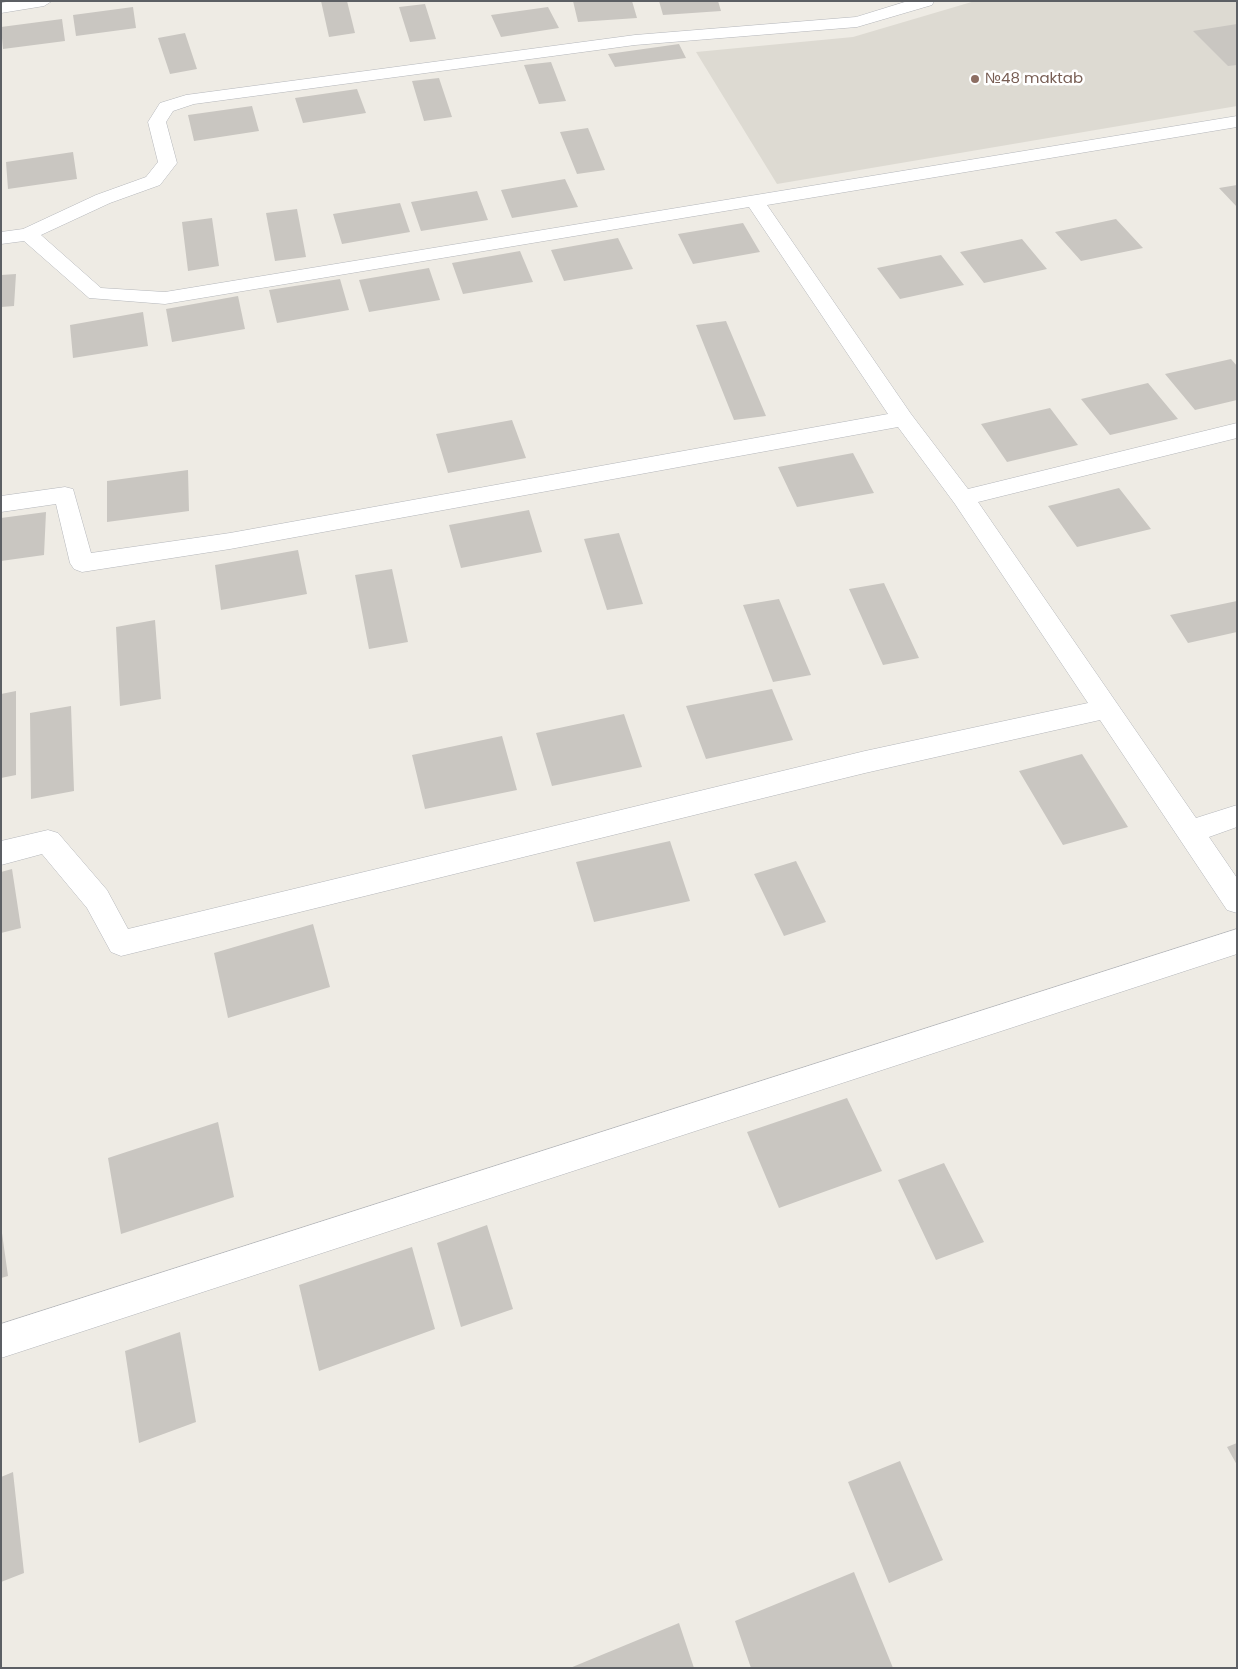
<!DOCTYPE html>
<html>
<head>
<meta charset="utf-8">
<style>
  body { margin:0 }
  #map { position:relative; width:1238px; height:1669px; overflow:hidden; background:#eeebe4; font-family:Poppins,sans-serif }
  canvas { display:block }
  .frame { position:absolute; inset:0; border:2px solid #5c5f64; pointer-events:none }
</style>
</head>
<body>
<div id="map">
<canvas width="1238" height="1669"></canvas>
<div class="frame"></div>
</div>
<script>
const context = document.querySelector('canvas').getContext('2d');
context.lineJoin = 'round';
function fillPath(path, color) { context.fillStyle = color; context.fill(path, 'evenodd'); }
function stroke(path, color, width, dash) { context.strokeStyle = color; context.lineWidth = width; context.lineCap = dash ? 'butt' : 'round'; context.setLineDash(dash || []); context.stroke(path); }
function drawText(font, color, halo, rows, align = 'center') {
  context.font = font + ' Poppins,sans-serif'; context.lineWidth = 5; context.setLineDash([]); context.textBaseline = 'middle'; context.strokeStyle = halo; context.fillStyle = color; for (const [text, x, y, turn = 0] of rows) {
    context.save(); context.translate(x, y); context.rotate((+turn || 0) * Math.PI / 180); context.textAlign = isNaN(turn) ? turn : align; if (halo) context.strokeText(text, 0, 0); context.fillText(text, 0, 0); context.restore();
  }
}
const education = new Path2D(`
  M975,1H1237V106L777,184L696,52L853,37Z`);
const building = new Path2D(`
  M321,1H347L355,33L329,37Z
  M573,1H632L637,18L578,22Z
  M659,1H718L721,11L663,15Z
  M425,4L436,39L410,42L399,7Z
  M133,7L136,28L76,36L73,15Z
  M548,7L559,28L501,37L491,15Z
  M62,19L65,41L3,49L1,27Z
  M1237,24V65L1228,66L1193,31Z
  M185,33L197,69L170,74L158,38Z
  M679,44L686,58L615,67L608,54Z
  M551,62L566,101L539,104L524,65Z
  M439,78L452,117L424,121L412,81Z
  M357,89L366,113L303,123L295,98Z
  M252,106L259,131L194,141L188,115Z
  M588,128L605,170L577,174L560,132Z
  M73,152L77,179L8,189L6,162Z
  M565,179L578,207L512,218L501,190Z
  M1237,185V207L1219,188Z
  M477,191L488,220L421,231L411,202Z
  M400,203L410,232L342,244L333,214Z
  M297,209L306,257L275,261L266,213Z
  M212,218L219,266L188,271L182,222Z
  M1116,219L1143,248L1081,261L1055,232Z
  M743,223L760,252L693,264L678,234Z
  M618,238L633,269L564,281L551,250Z
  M1022,239L1047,269L984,283L960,252Z
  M520,251L533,282L463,294L452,263Z
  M941,255L964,285L900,299L877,268Z
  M429,268L440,300L369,312L359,280Z
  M16,274L14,306L1,307V275Z
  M340,279L349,310L277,323L269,290Z
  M238,296L245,329L172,342L166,309Z
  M143,312L148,346L73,358L70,325Z
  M726,321L766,416L734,420L696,325Z
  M1231,359L1237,366V400L1195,410L1165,374Z
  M1148,383L1178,419L1110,435L1081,399Z
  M1050,408L1078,445L1007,462L981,424Z
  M512,420L526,458L448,473L436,434Z
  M853,453L874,493L797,507L778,467Z
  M188,470L189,511L107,522V481Z
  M1119,488L1151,529L1077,547L1048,506Z
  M529,510L542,552L461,568L449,525Z
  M46,512L44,555L1,561V518Z
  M619,533L643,604L607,610L584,539Z
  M298,550L307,594L221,610L215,565Z
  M392,569L408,642L369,649L355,575Z
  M884,583L919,658L883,665L849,589Z
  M779,599L811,675L773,682L743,605Z
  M1237,601V632L1188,643L1170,615Z
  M155,620L161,699L120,706L116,627Z
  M772,689L793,740L706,759L686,706Z
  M16,691V775L1,778V694Z
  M71,706L74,791L31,799L30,713Z
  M624,714L642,767L552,786L536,733Z
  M502,736L517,790L425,809L412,755Z
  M1082,754L1128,827L1063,845L1019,771Z
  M670,841L690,901L594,922L576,862Z
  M796,861L826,922L784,936L754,874Z
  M12,869L21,928L1,933V872Z
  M313,924L330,987L228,1018L214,953Z
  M847,1098L882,1171L779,1208L747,1132Z
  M218,1122L234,1197L121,1234L108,1158Z
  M944,1163L984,1242L936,1260L898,1180Z
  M487,1225L513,1309L461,1327L437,1243Z
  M1,1226L8,1276L1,1278Z
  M412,1247L435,1329L319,1371L299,1285Z
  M180,1332L196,1422L139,1443L125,1351Z
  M1237,1443V1465L1227,1447Z
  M900,1461L943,1560L889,1583L848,1482Z
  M13,1472L24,1573L1,1582V1477Z
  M854,1572L893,1668H751L735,1621Z
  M679,1623L694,1668H570Z`);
const minor = new Path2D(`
  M12,1H52L44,6L1,13V3Z
  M908,1H934L932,5L857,27L635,45L194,104L173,111L166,122L177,163L160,185L110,203L41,235L101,288L165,292L1237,116V127L767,205L911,414L968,489L1237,423V438L978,502L1196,818L1237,805V827L1209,837L1237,878V913L1227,910L1100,720L865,773L121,956L111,952L87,908L42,854L1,865V841L48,830L58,833L107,890L128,929L865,751L1088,703L955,504L898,427L230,549L82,572L74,569L70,563L56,504L1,512V496L65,487L73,489L91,553L230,533L888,414L749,207L165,304L89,298L24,241L1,244V232L23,229L96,195L146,177L158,162L148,122L160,103L186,95L635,35L856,17Z
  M1237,929V954L1,1358V1324Z`);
const markers = [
  [975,79,5,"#8d6e63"]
];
const farEducationnames = [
  ["№48 maktab",985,79]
];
fillPath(education, '#dddad2');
fillPath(building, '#c9c6c1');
stroke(minor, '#b4b6ba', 1);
fillPath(minor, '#fff');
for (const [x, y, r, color] of markers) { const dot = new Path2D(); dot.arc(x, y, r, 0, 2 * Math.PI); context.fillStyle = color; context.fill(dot); stroke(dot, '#fff', 2); }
drawText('15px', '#785e54', '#fff', farEducationnames, 'left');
</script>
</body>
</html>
